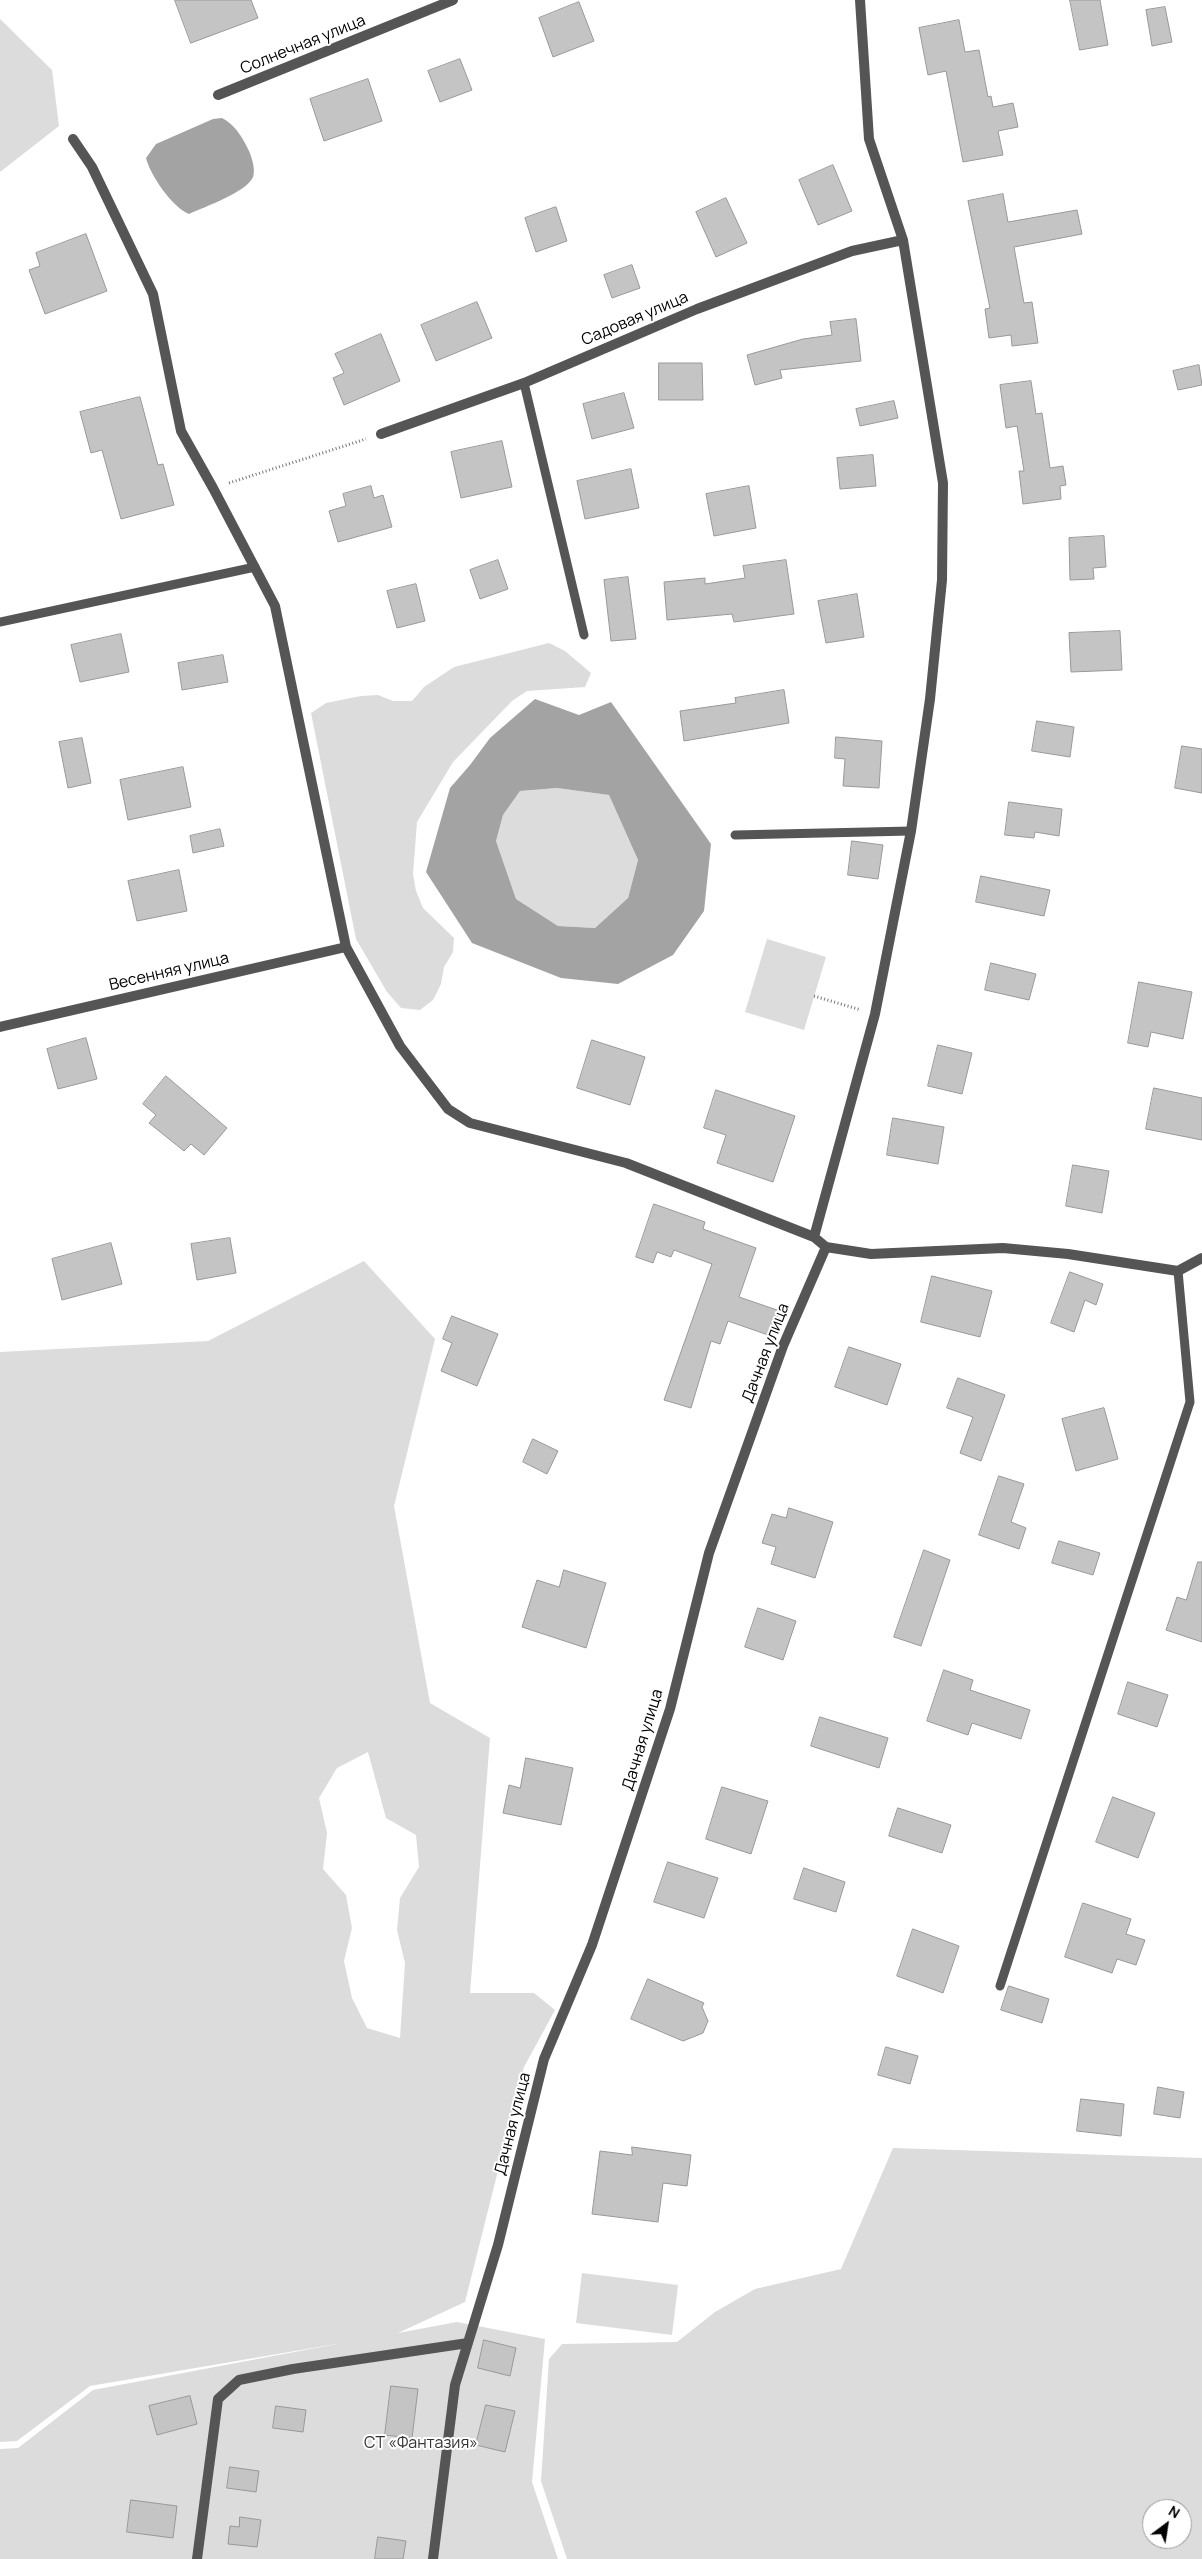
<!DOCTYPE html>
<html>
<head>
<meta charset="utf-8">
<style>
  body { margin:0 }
  #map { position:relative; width:1202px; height:2559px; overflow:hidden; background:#fff; font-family:Manrope,sans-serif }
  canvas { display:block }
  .north { position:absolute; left:1142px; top:2499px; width:50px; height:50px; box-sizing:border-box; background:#fff; border:1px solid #999; border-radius:50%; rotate:31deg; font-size:14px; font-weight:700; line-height:20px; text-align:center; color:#000 }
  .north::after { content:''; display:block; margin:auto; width:18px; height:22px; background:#000; clip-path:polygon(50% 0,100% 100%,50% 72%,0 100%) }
</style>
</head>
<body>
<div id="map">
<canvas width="1202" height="2559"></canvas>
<div class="north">N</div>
</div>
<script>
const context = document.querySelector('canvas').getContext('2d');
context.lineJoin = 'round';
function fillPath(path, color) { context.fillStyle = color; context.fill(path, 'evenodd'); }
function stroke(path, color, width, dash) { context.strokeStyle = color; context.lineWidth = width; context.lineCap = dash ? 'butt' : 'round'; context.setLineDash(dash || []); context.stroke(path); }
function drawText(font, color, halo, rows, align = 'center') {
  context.font = font + ' Manrope,sans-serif'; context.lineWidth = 4; context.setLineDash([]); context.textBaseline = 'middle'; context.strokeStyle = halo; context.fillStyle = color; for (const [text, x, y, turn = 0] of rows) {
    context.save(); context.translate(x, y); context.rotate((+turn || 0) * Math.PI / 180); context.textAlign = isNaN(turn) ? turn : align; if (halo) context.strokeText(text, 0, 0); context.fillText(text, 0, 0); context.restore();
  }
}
const green = new Path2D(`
  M0,19L52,70L59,126L0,172Z
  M549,643L565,651L591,673L585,687L527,691L512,701L453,762L417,822L413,874L416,891L423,908L454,938L453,952L444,967L441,984L433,1000L420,1010L401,1008L387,992L356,939L311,713L326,703L361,696L378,695L393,701H412L424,687L454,667Z
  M557,788L609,795L638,860L628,898L595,928L558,926L516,899L496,841L503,815L520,791Z
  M767,939L826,957L804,1030L745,1012Z
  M364,1261L435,1339L394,1506L430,1703L490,1738L470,1993H534L555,2010L524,2067L465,2302L398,2333L457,2322L545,2339L532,2482L558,2559H0V2449L18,2448L93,2390L342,2343L90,2386L17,2441L0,2442V1352L208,1341ZM368,1752L386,1818L416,1835L419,1867L400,1898L397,1930L405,1963L400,2038L367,2028L352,1998L344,1961L352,1928L346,1895L323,1869L327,1833L319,1798L337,1768Z
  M893,2148L1202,2158V2559H567L541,2481L549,2359L562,2344L677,2342L715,2312L755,2289L841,2269ZM1152,2509H1182V2539H1152Z
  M582,2273L678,2285L672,2335L576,2323Z`);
const water = new Path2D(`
  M222,118C234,124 241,135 247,147C251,154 256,169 253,177C247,192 204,207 189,214C173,208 150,175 146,158L156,144L213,119Z
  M535,699L579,715L611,702L711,844L704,911L673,955L618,984L561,978L472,943L426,872L450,788L470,765L490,738ZM557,788L609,795L638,860L628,898L595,928L558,926L516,899L496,841L503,815L520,791Z`);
const building = new Path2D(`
  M175,0H251L258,18L191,43Z
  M1070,0H1100L1108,45L1080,50Z
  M579,2L594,41L553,57L539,18Z
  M1165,7L1172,42L1152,46L1146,10Z
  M959,20L965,52L979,50L988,97L991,96L993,107L1013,103L1018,127L998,131L1003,155L963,162L946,71L928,75L919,28Z
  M460,59L472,90L440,102L428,71Z
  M368,79L382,121L324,141L310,99Z
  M833,165L852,211L818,225L799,180Z
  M1003,194L1008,222L1077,210L1082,234L1014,247L1024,303L1032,302L1038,343L1012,346L1011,335L989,338L985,309L990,308L968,201Z
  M726,198L747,243L716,257L696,212Z
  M556,207L567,241L536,252L525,218Z
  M86,234L107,291L45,314L29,270L40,266L36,253Z
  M632,265L640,288L612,298L604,275Z
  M477,302L492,338L436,361L421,325Z
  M856,319L861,361L780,370L782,378L755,385L747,355L803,339L832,335L830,322Z
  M381,334L400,381L344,405L333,378L344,373L335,354Z
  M659,363H702L703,400H659Z
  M1199,365L1202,385L1178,390L1173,371Z
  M1031,381L1036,414L1042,413L1050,468L1063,466L1066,485L1060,486L1061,499L1023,504L1019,471H1024L1017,426L1006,428L1000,385Z
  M624,393L634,428L592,439L583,404Z
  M140,397L158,465L163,464L174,505L121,519L102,450L91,453L80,412Z
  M894,401L898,418L860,426L856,409Z
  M502,441L512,487L461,498L451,452Z
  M873,455L876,486L840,489L837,458Z
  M631,469L639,508L585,519L577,481Z
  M371,486L374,498L383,495L392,527L338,542L329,511L346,506L343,494Z
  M749,486L756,528L714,536L706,494Z
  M1104,536L1106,567L1093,568L1094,579L1070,580L1069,538Z
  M498,560L508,589L480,599L470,570Z
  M786,560L794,614L734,622L732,614L667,620L664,582L705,578V584L745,578L743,566Z
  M628,577L636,639L611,641L604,580Z
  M416,584L425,621L397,628L387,591Z
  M857,594L864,637L826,643L818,601Z
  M1120,631L1122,670L1071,672L1069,633Z
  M121,634L129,672L80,682L71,645Z
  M223,655L228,682L182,690L178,663Z
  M784,690L789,723L684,741L680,711L736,703L735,698Z
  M1037,721L1074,727L1070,757L1032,751Z
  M836,737L882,741L879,788L843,786L845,759L835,758Z
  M82,738L91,783L68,788L59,742Z
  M1182,746L1202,749V793L1175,788Z
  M183,767L191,807L128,820L120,780Z
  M1009,802L1062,809L1059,836L1035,832L1034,838L1005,835Z
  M220,829L224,846L193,853L190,836Z
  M852,841L883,845L878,879L848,875Z
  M179,870L187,911L137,921L128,881Z
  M981,876L1050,890L1044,916L976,902Z
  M991,963L1036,974L1029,1000L985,990Z
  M1139,982L1192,992L1183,1039L1151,1032L1148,1047L1128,1043Z
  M86,1038L97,1079L58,1089L47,1049Z
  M592,1040L645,1057L630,1105L577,1088Z
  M938,1045L972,1053L962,1094L928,1086Z
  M166,1076L227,1128L204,1155L191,1144L184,1151L149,1123L156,1115L143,1104Z
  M1154,1088L1202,1098V1140L1146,1129Z
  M716,1090L795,1116L773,1182L717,1163L726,1135L704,1128Z
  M893,1118L944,1127L938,1164L887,1155Z
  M1073,1165L1109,1171L1102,1213L1066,1206Z
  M654,1204L705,1222L703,1229L756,1248L739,1297L780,1311L771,1336L728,1321L720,1344L711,1341L691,1408L664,1400L712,1264L674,1250L671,1257L657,1252L653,1263L636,1257Z
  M230,1238L236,1273L197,1280L191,1244Z
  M111,1243L122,1284L62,1300L52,1259Z
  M1070,1272L1103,1284L1096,1305L1085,1300L1074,1332L1051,1323Z
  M932,1276L992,1291L980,1337L921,1322Z
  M452,1316L498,1334L477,1386L441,1371L452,1343L443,1339Z
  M849,1347L901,1364L887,1405L835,1387Z
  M958,1378L1005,1395L981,1461L960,1453L973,1417L947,1408Z
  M1104,1408L1118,1459L1076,1471L1062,1419Z
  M533,1439L558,1451L547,1474L523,1462Z
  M999,1476L1024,1484L1011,1522L1026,1528L1019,1549L979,1535Z
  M789,1508L833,1522L815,1578L771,1564L776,1547L762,1543L772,1514L786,1518Z
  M1059,1541L1100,1553L1093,1575L1052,1563Z
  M924,1550L950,1560L921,1646L894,1637Z
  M1198,1562H1202V1642L1166,1630L1177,1597L1186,1600Z
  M564,1570L606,1583L586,1648L522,1627L537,1580L559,1587Z
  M758,1608L796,1621L783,1660L745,1647Z
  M944,1670L973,1680L970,1690L1030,1710L1021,1739L972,1723L968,1735L927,1721Z
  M1128,1682L1168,1695L1157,1727L1118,1714Z
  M820,1717L888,1738L879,1768L811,1746Z
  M526,1758L573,1768L561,1825L503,1813L509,1785L520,1788Z
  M722,1787L768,1801L751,1854L706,1839Z
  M1113,1797L1155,1813L1138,1858L1096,1842Z
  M898,1808L951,1825L942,1853L889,1836Z
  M668,1862L718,1878L704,1918L654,1902Z
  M804,1868L845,1882L836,1912L794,1899Z
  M1083,1903L1131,1919L1126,1934L1145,1940L1136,1965L1117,1959L1112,1973L1065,1957Z
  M913,1929L959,1946L943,1993L897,1976Z
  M648,1979L704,2003L702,2007L708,2021L703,2033L683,2041L631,2019Z
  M1009,1986L1049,1999L1042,2023L1001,2010Z
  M886,2047L918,2056L910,2084L878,2075Z
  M1158,2087L1184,2092L1180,2118L1154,2114Z
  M1081,2099L1124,2104L1121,2136L1077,2131Z
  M632,2147L691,2155L687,2186L663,2183L658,2222L592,2214L600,2151L632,2155Z
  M484,2340L516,2348L510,2376L478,2368Z
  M391,2386L418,2389L412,2438L385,2435Z
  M190,2396L197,2424L157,2435L149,2406Z
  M486,2405L515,2411L505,2452L476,2445Z
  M276,2406L306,2410L303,2432L273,2428Z
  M230,2467L259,2471L256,2492L227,2488Z
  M131,2500L177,2506L173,2538L127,2532Z
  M240,2517L261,2520L257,2547L228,2544L230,2526L239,2527Z
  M378,2537L406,2541L403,2559H375Z`);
const path = new Path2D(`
  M229,483L366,439
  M814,996L861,1010`);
const lane = new Path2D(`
  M524,383L584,635
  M0,622L255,567
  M735,835L911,831
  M1000,1986L1190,1402L1178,1271`);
const street = new Path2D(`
  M218,95L453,0
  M73,139L92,167L153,294L181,431L213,488L275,606L346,947L400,1046L448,1109L470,1123L626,1163L814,1237L826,1247L871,1254L1003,1248L1068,1254L1178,1271L1202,1258
  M381,434L524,383L697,309L852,251L903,240
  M0,1027L346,947
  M814,1237L875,1014L911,831L930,699L942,580L943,483L903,240L869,139L860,0
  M197,2559L218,2399L239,2380L293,2369L468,2343
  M433,2559L455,2385L498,2245L544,2059L592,1945L670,1709L709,1553L783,1346L826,1247`);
const streetNames = [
  ["Солнечная улица",303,45,-22],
  ["Садовая улица",635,319,-23],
  ["Весенняя улица",169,972,-13],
  ["Дачная улица",766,1353,-69],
  ["Дачная улица",643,1740,-73],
  ["Дачная улица",513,2124,-76]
];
const parkNames = [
  ["СТ «Фантазия»",421,2444]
];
fillPath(green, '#dcdcdc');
fillPath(water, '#a3a3a3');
fillPath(building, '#c4c4c4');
stroke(building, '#999', 1);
stroke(path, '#777', 3, [1, 2.5]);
stroke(lane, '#555', 9);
stroke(street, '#555', 10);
drawText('16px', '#000', '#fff', streetNames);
drawText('16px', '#333', '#fff', parkNames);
</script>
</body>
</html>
